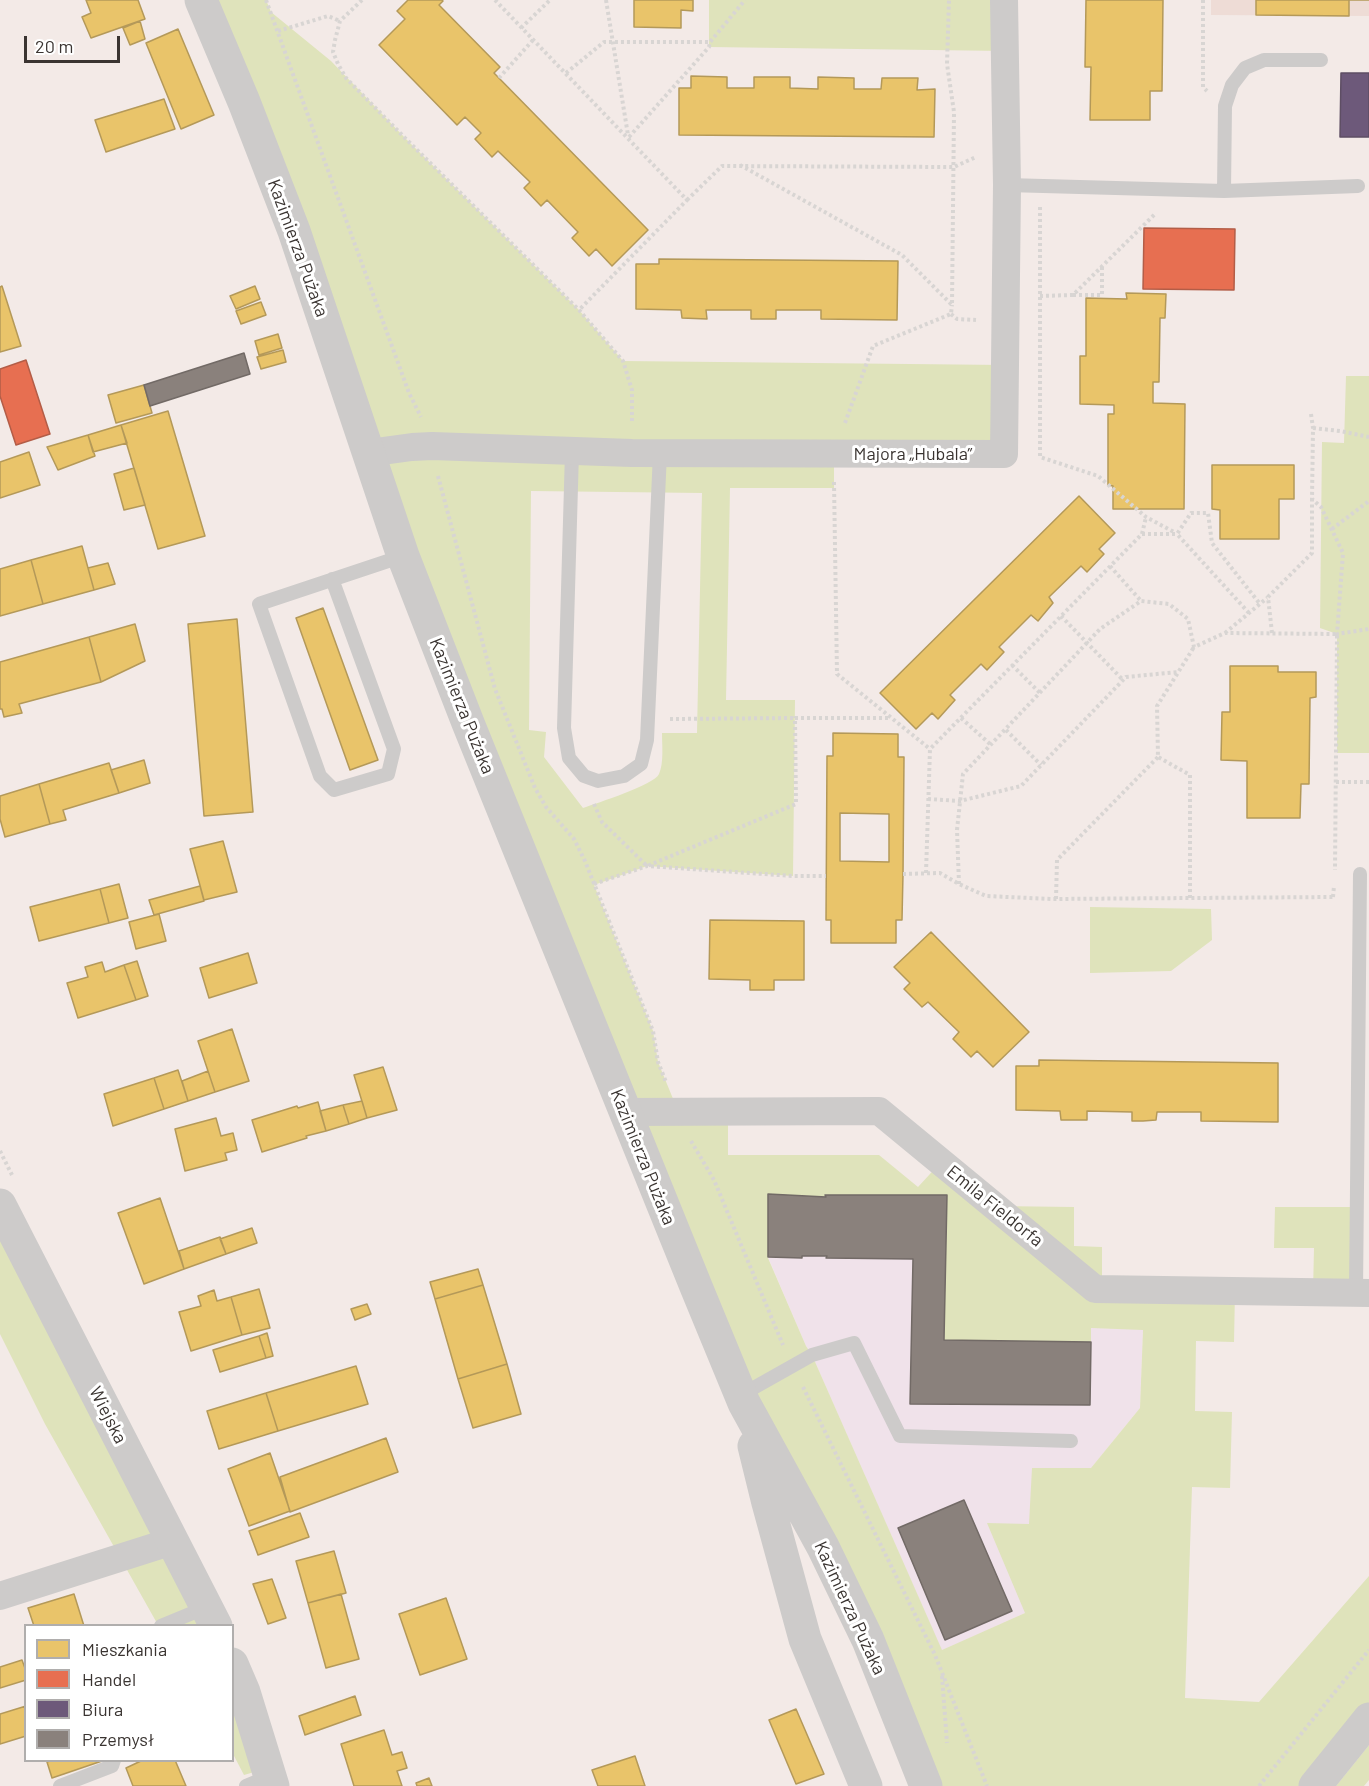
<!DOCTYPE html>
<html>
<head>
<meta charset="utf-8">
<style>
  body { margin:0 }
  #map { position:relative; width:1369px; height:1786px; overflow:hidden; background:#f3eae7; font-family:Barlow,sans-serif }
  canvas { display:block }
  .legend { position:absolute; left:24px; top:1624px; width:210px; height:138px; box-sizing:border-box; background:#fff; border:2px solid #b0aead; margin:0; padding:8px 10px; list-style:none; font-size:18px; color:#3a3431 }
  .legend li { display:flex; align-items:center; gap:12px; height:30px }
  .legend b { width:30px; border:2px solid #b0aead }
  .scale { position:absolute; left:24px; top:36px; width:96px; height:27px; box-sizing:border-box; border:3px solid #3a3431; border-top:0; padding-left:8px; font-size:18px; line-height:21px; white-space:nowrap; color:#3a3431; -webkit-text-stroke:4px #fff; paint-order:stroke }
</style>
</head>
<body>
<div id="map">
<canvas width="1369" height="1786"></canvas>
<ul class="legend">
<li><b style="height:16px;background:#e9c46a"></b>Mieszkania</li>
<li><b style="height:16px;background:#e76f51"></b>Handel</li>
<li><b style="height:16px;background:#6d597a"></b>Biura</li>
<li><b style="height:16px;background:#8a817c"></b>Przemysł</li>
</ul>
<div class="scale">20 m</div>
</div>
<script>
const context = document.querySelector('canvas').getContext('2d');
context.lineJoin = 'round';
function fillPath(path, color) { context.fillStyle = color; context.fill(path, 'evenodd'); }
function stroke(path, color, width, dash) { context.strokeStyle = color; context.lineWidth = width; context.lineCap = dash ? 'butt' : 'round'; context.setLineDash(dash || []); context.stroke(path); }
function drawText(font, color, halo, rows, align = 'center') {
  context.font = font + ' Barlow,sans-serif'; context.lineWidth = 6; context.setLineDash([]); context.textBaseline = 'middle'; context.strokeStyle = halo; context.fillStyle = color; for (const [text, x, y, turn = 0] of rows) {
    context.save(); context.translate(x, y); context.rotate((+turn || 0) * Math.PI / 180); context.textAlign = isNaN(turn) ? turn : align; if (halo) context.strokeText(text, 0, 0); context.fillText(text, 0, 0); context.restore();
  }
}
const industrial = new Path2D(`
  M768,1194L826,1196V1195L947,1196L945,1340L1090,1342L1091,1328L1143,1329L1140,1408L1091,1468L1025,1613L942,1651L812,1355L806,1346L768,1257Z`);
const built = new Path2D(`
  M1211,0H1369V16L1211,15Z`);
const green = new Path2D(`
  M201,0H266L271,12L331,61L407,140L579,310L623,361L1005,365L1004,454H834V488H730L726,700H795L793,876L647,866L594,885L653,1031L658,1062L678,1111L728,1112V1155H879L918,1187L941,1162L995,1206L1074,1207V1246L1102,1247V1289L1235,1291L1234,1342L1196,1341L1195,1411L1232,1412L1230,1488L1192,1487L1185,1698L1259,1702L1369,1576V1719L1315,1786H926L744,1403ZM531,491L702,493L697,733H662C662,745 664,763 659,774C654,785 597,803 583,808L544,757L546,732L529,730ZM768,1195L826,1197V1195L947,1196L944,1340L1091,1342V1328L1143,1330L1140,1408L1091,1468H1032L1029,1524L987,1523L1025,1613L942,1650L812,1355L806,1346L768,1258Z
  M709,0H1004L1005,51L709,47Z
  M1346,376H1369V753H1337V634L1320,628L1322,442L1344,443Z
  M1090,907L1211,909L1212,940L1171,971L1090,973Z
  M0,1205L216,1625H158L45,1424L0,1334Z
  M1275,1207H1357L1356,1292H1313L1314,1248H1274Z
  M232,1664L268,1768L244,1775L233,1754Z
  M1369,1745V1780L1364,1786H1336Z`);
const homes = new Path2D(`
  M86,0H138L145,19L91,38L82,17L91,13Z
  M408,0H442L443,1L439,5L500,67L494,73L648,230L612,266L596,249L589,256L572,238L578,232L547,200L541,206L524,188L530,182L498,151L492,157L475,139L481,133L465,117L457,125L379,45L405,19L397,11Z
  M634,0H693V11L681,10V28L634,27Z
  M1086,0H1163L1162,91H1150V120H1090L1091,67H1085Z
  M1256,0H1369H1349V16L1256,15Z
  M140,21L145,39L130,45L123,28Z
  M178,29L214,115L181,129L146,43Z
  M691,76L727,77V88H754V77H790V88L818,89V77L854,78V89H881L882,78H918L917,90L935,89L934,137L679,135V88H691Z
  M164,99L175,129L106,152L95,120Z
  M659,259L898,261L897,320L821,319V310H776V319H751V310H706L707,319L682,318L681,310L636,309V264H659Z
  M2,286L21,346L0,352V287Z
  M255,286L260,299L236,309L230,296Z
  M1126,293L1166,294L1165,318H1160L1159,382H1153V403L1185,404L1184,509H1113V486L1108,485V414H1114V405L1080,404V356H1086V298L1127,299Z
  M261,302L266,315L241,324L236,311Z
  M278,334L282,348L259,355L255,341Z
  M283,350L286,362L261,369L257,357Z
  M144,385L152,413L116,423L108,395Z
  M168,411L205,536L158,549L121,425Z
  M121,425L127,443L93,452L88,435Z
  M88,435L95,456L58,470L47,447Z
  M29,452L40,485L0,498V462Z
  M1212,465H1294V499H1279V539H1220V510L1212,509Z
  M134,468L145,505L124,510L114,474Z
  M1079,496L1115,533L1099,549L1104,554L1087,572L1081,566L1049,597L1053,603L1038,621L1031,615L999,647L1004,652L987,670L981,664L950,695L955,700L938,719L932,713L916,729L880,693Z
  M82,546L94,590L43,604L31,560Z
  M31,560L43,604L0,616V569Z
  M108,563L115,584L94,590L88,568Z
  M323,608L378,760L350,770L296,618Z
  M237,619L253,812L204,816L188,624Z
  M135,624L145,661L101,682L89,637Z
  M89,637L101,682L19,704L22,713L4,717L2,709H0V662Z
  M1230,666H1278V672H1316V697L1310,698L1309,784H1301L1300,818H1247V761L1221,760L1222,712H1230Z
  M833,733L898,734V757H904L903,874L902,920H896V943H831V920H826L827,756H833ZM840,813L889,814V862L840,861Z
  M144,760L150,783L119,793L111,770Z
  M109,763L119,793L63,810L66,820L50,824L39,784Z
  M39,784L50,824L5,837L0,819V796Z
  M223,841L237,892L204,900L190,849Z
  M119,884L128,918L109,923L100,889Z
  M200,886L204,901L154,915L149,900Z
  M100,889L109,923L39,941L30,907Z
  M159,914L166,941L136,949L129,922Z
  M710,920L804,921V980H774V990H750V980L709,979Z
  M931,932L1029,1032L993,1067L977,1051L971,1057L953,1039L959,1032L928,1002L922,1007L904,989L910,983L894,967Z
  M248,953L257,983L209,998L200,968Z
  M137,961L148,996L136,1000L124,965Z
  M102,962L105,972L124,965L136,1000L78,1018L67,983L88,977L85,967Z
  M232,1029L249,1081L215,1092L198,1041Z
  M1039,1060L1278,1063V1122L1201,1121V1112H1157L1156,1120L1143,1121H1132V1112L1087,1111V1120H1061L1060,1111L1016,1110V1066H1039Z
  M383,1067L397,1110L367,1118L354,1075Z
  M178,1070L188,1101L164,1109L154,1078Z
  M208,1071L215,1092L188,1101L182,1081Z
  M154,1078L164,1109L113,1126L104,1094Z
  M362,1101L367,1118L349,1124L343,1105Z
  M318,1102L326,1131L306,1136L307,1138L262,1152L252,1120L297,1106L298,1108Z
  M343,1105L349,1124L326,1131L320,1111Z
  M216,1118L221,1136L233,1133L237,1150L225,1153L227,1160L185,1171L175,1129Z
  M160,1198L184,1269L144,1284L118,1213Z
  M252,1228L257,1243L226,1254L220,1239Z
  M220,1237L226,1254L184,1269L179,1251Z
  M478,1269L483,1285L435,1299L430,1282Z
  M483,1285L507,1364L458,1379L435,1299Z
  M259,1289L270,1328L242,1335L231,1297Z
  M214,1290L217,1301L231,1297L242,1335L191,1351L179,1312L201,1306L198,1296Z
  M367,1304L371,1314L355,1320L351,1309Z
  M267,1333L273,1356L266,1358L259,1336Z
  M259,1336L266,1358L220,1372L213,1350Z
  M507,1364L521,1414L473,1428L458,1379Z
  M356,1366L368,1404L278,1431L266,1393Z
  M266,1393L278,1431L219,1449L207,1411Z
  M386,1438L398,1472L290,1512L280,1477Z
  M270,1453L290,1511L249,1526L228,1469Z
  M300,1513L309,1537L258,1555L249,1531Z
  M334,1551L346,1593L308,1603L296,1561Z
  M272,1579L286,1618L268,1624L253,1584Z
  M74,1594L84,1626H34L28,1608Z
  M341,1594L359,1659L326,1668L308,1603Z
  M446,1598L467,1659L420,1675L399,1614Z
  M22,1660L26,1671V1680L0,1688V1667Z
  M355,1696L361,1715L305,1735L299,1716Z
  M26,1706V1736L0,1744V1714Z
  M796,1709L824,1774L796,1784L769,1720Z
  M384,1730L392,1755L402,1752L407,1768L397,1771L402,1786H354L341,1744Z
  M635,1756L645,1786H598L592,1770Z
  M53,1760H102V1761L52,1778L47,1762Z
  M143,1760H175L186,1786H133L126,1768Z
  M429,1778L432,1786H417L416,1783Z`);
const shops = new Path2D(`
  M1144,228L1235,229L1234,290L1143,289Z
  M26,360L50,434L16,445L0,396V369Z`);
const offices = new Path2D(`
  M1341,73H1369V137H1340Z`);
const industry = new Path2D(`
  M244,353L250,374L150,406L144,385Z
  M768,1194L826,1197L825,1195H947L944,1340L1091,1342L1090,1405L910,1404L913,1259L826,1258L827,1256H802V1258L768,1257Z
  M964,1500L1012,1611L945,1640L898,1528Z`);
const path = new Path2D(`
  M266,0L409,393L421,417
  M362,0L340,21L335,40L333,52L338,64L346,78L407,140L579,310L623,361L632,390V423
  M495,0L687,200L579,310
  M606,0L628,135
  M1203,0V87L1207,91
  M521,28L550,0
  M278,31L328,16L340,21
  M566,73L604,42H710
  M499,78L533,40
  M629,137L709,47L710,42L745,0
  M740,165L902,255L952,305L954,112L947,64L949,0
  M687,200L722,166L954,167L976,157
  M1040,207V457L1098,476L1146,517L1174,532
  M1073,295H1102V266
  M1040,296L1073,295L1156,213
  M951,314L957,319L976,320
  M1311,414L1313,428L1312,499L1321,507L1343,553L1337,634L1369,629
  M845,423L873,346L951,314L952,305
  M1313,428L1340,431L1369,437
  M438,476L495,689L535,788L546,807L574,839L585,861L653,1031L658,1062L666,1082
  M834,482L837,674L930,749
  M1332,529L1369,501
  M1142,534L1146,517
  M1110,566L1141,601
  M1249,613L1177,534L1191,513H1208L1212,543L1260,604
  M1061,616L1123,680
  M1225,633L1267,598
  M1272,633L1268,597L1312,553V499
  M1012,665L1041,694
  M961,718L991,745
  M670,719L795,718
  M1006,730L1041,765
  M1336,782H1369
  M928,799L960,801L1021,786L1126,677L1178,672
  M594,804L602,822L647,866L796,804L795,718H890
  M926,873L930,749L1142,534H1177
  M903,874L940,873L959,884L986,896L1051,899L1335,897
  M594,884L647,866L793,876H826
  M959,884L957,830L963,774L1100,629L1141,601L1169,604L1188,619L1194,647L1225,633L1337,634L1335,870
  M1333,897L1334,886
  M1190,898V775L1158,757L1157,706L1194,647
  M1056,899L1057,860L1158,757
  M691,1141L714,1180L783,1345
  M0,1151L12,1175
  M803,1387L935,1655L987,1786
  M942,1676L947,1743
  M1259,1786L1369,1650`);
const service = new Path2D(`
  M1007,185L1224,191L1358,186
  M1224,191L1225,106L1232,85L1245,68L1264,60H1321
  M572,452L564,728L569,758L584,776L598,781L624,776L641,764L647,740L660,453
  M332,579L394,749L388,774L334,790L320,776L259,604L403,556
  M1356,1292L1360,874
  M741,1395L812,1355L854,1343L900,1436L1071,1441
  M161,1626L207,1607
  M60,1786L112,1766L114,1760
  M246,1786L270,1776`);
const minor = new Path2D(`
  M368,453L412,447L432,446L632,453L1004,454L1007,185L1004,0
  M625,1112L879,1111L1095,1289L1369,1293
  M0,1596L173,1541`);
const tertiary = new Path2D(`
  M201,0L244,102L294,231L403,556L468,723L697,1289L744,1403L823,1547L868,1640L926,1786
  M0,1205L216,1626
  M754,1446L768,1503L805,1639L866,1786
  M232,1664L244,1692L273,1786
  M1315,1786L1369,1719`);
const streetNames = [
  ["Kazimierza Pużaka",298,248,70],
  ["Majora „Hubala”",913,454],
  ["Kazimierza Pużaka",462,706,68],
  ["Kazimierza Pużaka",643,1157,68],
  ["Emila Fieldorfa",995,1206,39],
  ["Wiejska",108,1415,63],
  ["Kazimierza Pużaka",850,1608,65]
];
fillPath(industrial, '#f0e2ea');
fillPath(built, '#eedcd6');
fillPath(green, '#dfe3bb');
fillPath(homes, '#e9c46a');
stroke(homes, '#b49959', 1.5);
fillPath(shops, '#e76f51');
stroke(shops, '#b35d47', 1.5);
fillPath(offices, '#6d597a');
stroke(offices, '#5e4e64', 1.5);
fillPath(industry, '#8a817c');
stroke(industry, '#726a66', 1.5);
stroke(path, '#d8d5d3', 4, [3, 3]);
stroke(service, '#cdcbca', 14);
stroke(minor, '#cdcbca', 28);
stroke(tertiary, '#cdcbca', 33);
drawText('18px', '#3a3431', '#fff', streetNames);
</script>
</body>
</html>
